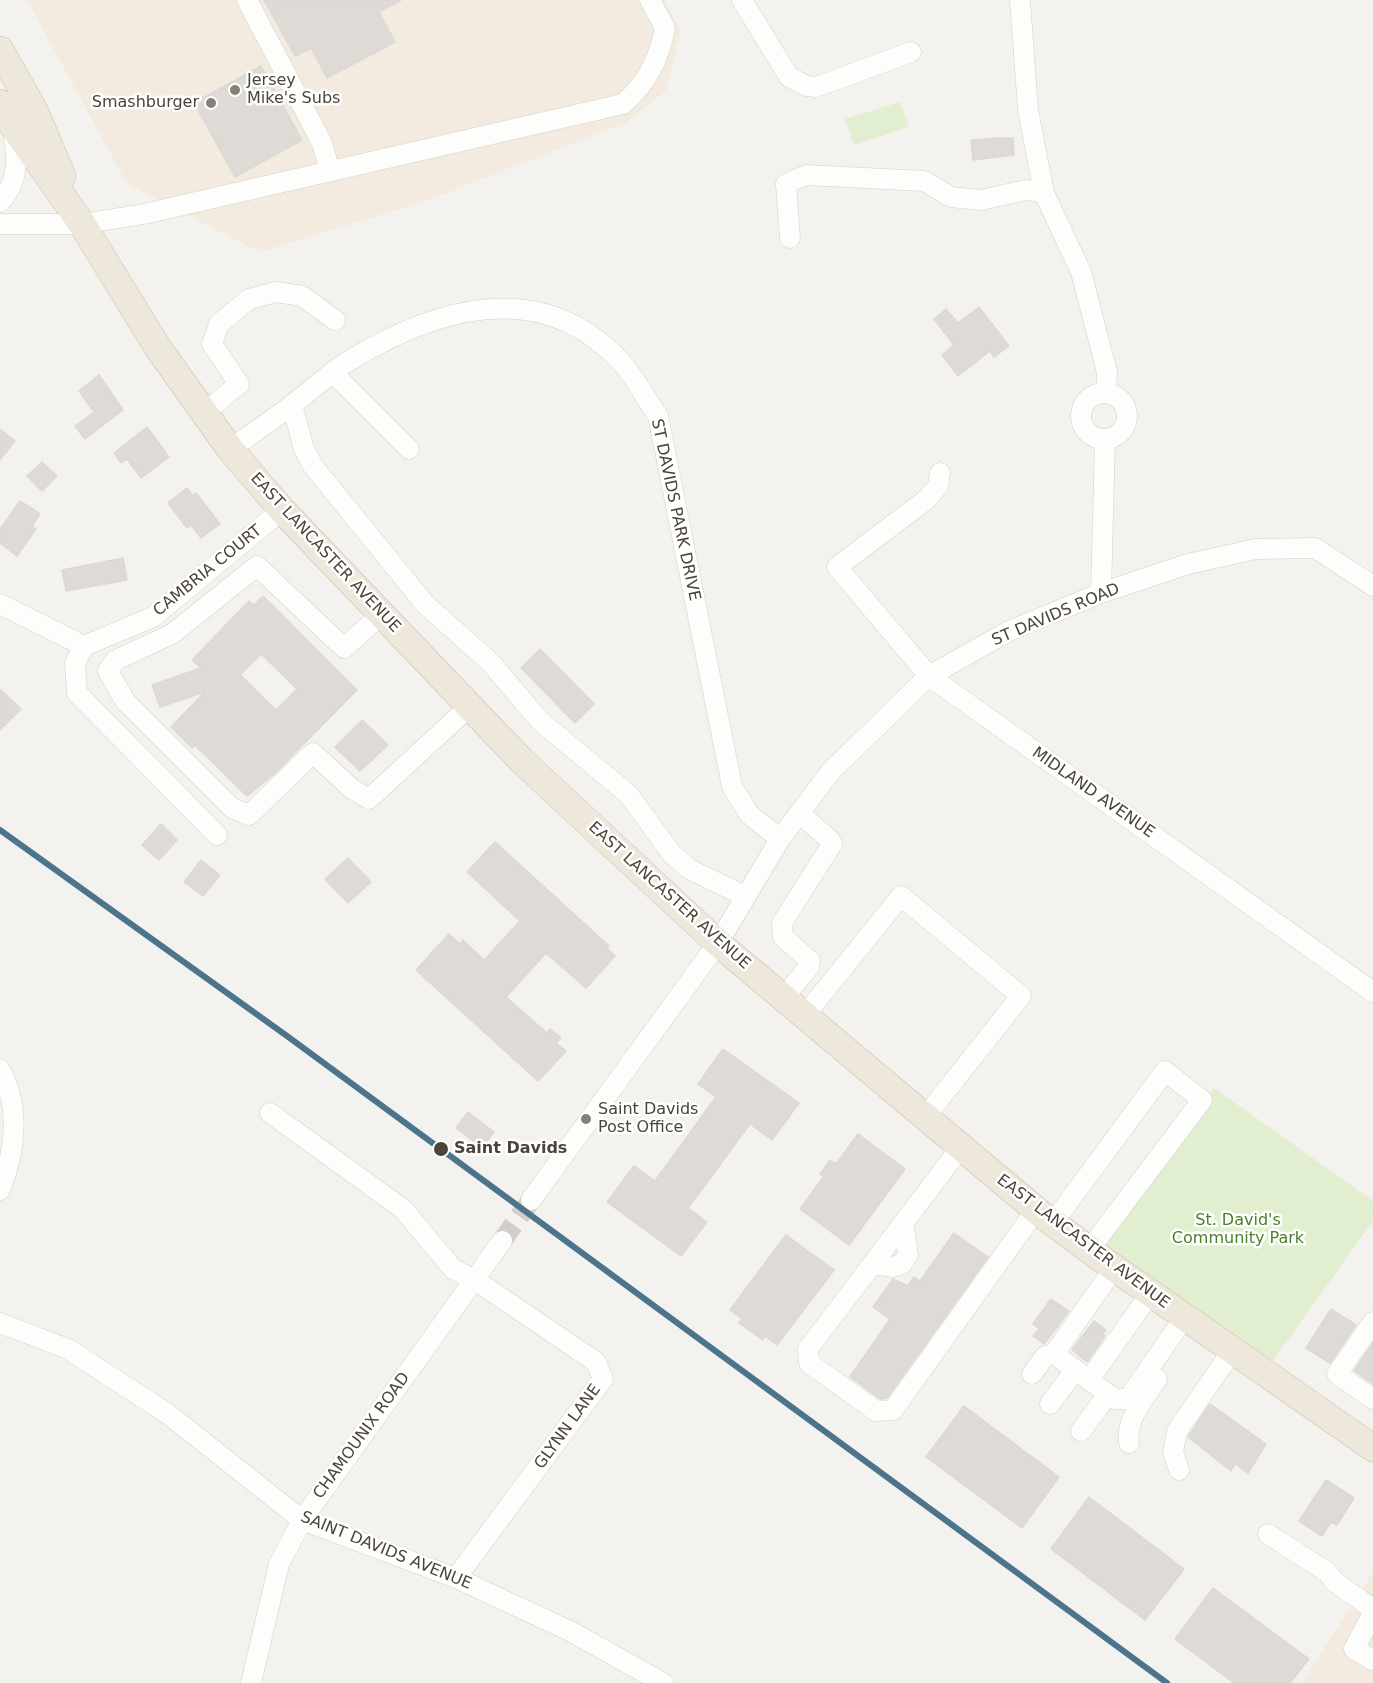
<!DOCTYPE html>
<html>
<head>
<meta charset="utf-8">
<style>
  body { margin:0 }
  canvas { display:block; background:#f4f2ee }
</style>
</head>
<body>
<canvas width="1373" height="1683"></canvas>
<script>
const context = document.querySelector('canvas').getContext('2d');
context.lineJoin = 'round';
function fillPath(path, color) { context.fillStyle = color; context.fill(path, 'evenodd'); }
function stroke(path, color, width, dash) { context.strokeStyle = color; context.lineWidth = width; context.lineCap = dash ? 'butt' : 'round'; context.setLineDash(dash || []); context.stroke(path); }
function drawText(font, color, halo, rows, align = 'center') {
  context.font = font + ' "DejaVu Sans",sans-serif'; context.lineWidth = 5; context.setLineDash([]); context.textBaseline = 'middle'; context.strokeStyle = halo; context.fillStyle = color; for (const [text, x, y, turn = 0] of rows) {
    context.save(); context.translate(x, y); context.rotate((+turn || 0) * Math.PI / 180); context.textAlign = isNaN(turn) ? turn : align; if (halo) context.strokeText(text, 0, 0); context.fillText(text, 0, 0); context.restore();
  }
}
const commercial = new Path2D(`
  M27,0H665L681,32L666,91L627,122L426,201L260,252L127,184Z
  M1373,1572V1683H1302Z`);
const green = new Path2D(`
  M900,102L909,127L854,145L845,119Z
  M1214,1088L1373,1201V1221L1264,1373L1103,1260L1106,1238Z`);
const building = new Path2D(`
  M264,0H401L379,12L395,42L327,78L311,48L295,56Z
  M261,66L302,140L235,177L194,103Z
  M997,138H1013L1014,155L973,160L971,140Z
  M979,307L1009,346L994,357L990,351L958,376L942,355L954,345L934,319L946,309L958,323Z
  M99,375L123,410L85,439L75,426L94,412L79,391Z
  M147,427L169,457L141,478L127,459L121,463L114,453Z
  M0,429L15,441L0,460Z
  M42,462L57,476L42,491L27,476Z
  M187,488L192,495L196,493L220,524L201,538L191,525L187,528L168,503Z
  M20,501L40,514L32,526L36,529L17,556L0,543V529Z
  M123,558L127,580L66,591L62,570Z
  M263,596L357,690L273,775L247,796L203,753L194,745L192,748L171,727L205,692L160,707L152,685L201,668L192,660L249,601L254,605ZM261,654L297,689L276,710L240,675Z
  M540,649L594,704L575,723L521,668Z
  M0,689L21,709L0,730Z
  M362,720L388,745L360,771L335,747Z
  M161,824L177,840L159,860L142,845Z
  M495,842L609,946L607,948L615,956L586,988L546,953L506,997L547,1033L550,1029L561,1038L556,1043L566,1051L538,1081L416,970L449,934L460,944L463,940L484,960L520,921L467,872Z
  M348,858L371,882L348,903L325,879Z
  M201,860L220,875L203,896L184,882Z
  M723,1049L799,1103L772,1140L750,1124L688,1208L707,1222L681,1256L607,1202L634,1166L655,1181L716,1097L698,1084Z
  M468,1112L494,1132L482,1148L456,1128Z
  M858,1134L905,1169L849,1245L800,1209L824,1176L820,1174L830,1160L836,1164Z
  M954,1233L988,1257L887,1398L880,1399L850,1377L890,1319L873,1307L893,1279L908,1286L914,1277L920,1281Z
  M786,1235L834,1270L777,1345L765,1336L763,1340L739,1323L742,1319L730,1310Z
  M1051,1299L1069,1311L1044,1344L1033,1336L1039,1329L1033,1324Z
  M1331,1309L1356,1325L1330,1363L1306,1348Z
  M1094,1321L1106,1330L1103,1334L1105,1336L1087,1362L1072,1350Z
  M1373,1343V1384L1354,1371Z
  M1210,1404L1266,1444L1248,1473L1235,1464L1231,1471L1188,1437Z
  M964,1406L1059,1477L1022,1528L926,1457Z
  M1326,1480L1354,1498L1337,1525L1331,1522L1322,1536L1299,1521Z
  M1089,1497L1184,1569L1145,1620L1051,1549Z
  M1213,1588L1309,1659L1290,1683H1234L1175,1639Z`);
const minorTunnel = new Path2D(`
  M502,1241L531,1200`);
const minor = new Path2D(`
  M247,0L322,143L330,171
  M742,0L789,77L807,86L816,87L911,52
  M1020,0L1028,110L1044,193L1081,272L1107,372L1106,393
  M0,202C20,180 17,156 13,129
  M0,224H82L144,214L623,104C647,83 659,59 665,28L650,0
  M790,238L786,184L806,175L924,181L951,197L981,200L1026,190L1044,193
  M333,373L409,449
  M1081 416a23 23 0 1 1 46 0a23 23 0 1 1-46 0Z
  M292,405L304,449L313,466L425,604L491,663L540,721L628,794L672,854L689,869L745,896
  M203,414L239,384L212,344L219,324L249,299L276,292L302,296L335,320
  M230,449C251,434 273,420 293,404C311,391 328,374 347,362C435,308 542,275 622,363C636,379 646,399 658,416L732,786L749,814L780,839
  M940,473L938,486L927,499L837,567L929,676L1373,992
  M1101,593L1105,439
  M0,604L84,646L153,617L282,510
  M381,615L344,648L257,566L172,634L116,660L108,671L125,701L232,808L249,815L313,753L352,789L369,799L469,707
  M84,646L75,663L77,693L217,835
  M783,998L809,967L810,961L783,937L782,923L832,844L830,840L799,813
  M805,1015L901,896L1021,996L926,1116
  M0,1070C21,1107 15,1153 0,1190
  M270,1113L403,1209L453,1269L475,1280L596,1362L603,1379L456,1578
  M961,1147L808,1349L809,1363L876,1411L893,1410L1036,1210
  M531,1200L718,943L780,839L831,771L929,676L1009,631L1101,593L1188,564L1256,549L1315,548L1373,586
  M1053,1223L1165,1071L1202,1100L1089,1250
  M872,1264L893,1267L902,1264L908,1255L903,1223
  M1373,1322L1337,1374L1373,1399
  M0,1323L68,1349L168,1414L302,1520L456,1578L570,1631L663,1683
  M1054,1354L1114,1268
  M1032,1374L1045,1356L1054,1354L1115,1399H1128L1184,1318
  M1089,1380L1150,1294
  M1050,1404L1075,1370
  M1081,1431L1108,1394
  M1129,1443C1126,1418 1144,1399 1157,1379
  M1179,1470L1173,1452L1177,1431L1232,1351
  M1268,1534L1327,1572L1335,1582L1373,1609
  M1373,1613L1354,1649L1373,1660
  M251,1683L279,1564L302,1520L502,1241`);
const highway = new Path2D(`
  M0,50L35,112L62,176
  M0,103L13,126L82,224L158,348L230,449L282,510L522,761L718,943L1041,1214L1103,1260L1373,1448`);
const rail1 = new Path2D(`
  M0,830L287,1036L1167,1683`);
const markers = [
  [235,90,6,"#868178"],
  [211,103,6,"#868178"],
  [586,1119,6,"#868178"],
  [441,1149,8,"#4b4439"]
];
const poiNames = [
  ["Jersey",247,81],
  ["Mike's Subs",247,99],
  ["Smashburger",199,103,"right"],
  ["Saint Davids",598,1110],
  ["Post Office",598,1128]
];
const streetNames = [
  ["ST DAVIDS PARK DRIVE",675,510,78],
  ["EAST LANCASTER AVENUE",325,553,47],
  ["CAMBRIA COURT",208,571,-39],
  ["ST DAVIDS ROAD",1056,615,-23],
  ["MIDLAND AVENUE",1093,793,35],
  ["EAST LANCASTER AVENUE",669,896,42],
  ["EAST LANCASTER AVENUE",1083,1242,37],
  ["GLYNN LANE",568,1427,-54],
  ["CHAMOUNIX ROAD",362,1436,-54],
  ["SAINT DAVIDS AVENUE",386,1551,22]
];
const stopNames = [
  ["Saint Davids",454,1149]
];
const parkNames = [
  ["St. David's",1238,1221],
  ["Community Park",1238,1239]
];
fillPath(commercial, '#f3ebdf');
fillPath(green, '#e1eecf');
fillPath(building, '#dedbd6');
stroke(building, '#dcd9d4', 1.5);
stroke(minorTunnel, '#d2cfca', 20, [20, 10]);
stroke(minor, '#d2d0cb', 21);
stroke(highway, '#ccbfa9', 28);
stroke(minor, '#fdfdfc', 20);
stroke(highway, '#ede8db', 27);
stroke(rail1, '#4c748c', 6);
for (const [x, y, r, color] of markers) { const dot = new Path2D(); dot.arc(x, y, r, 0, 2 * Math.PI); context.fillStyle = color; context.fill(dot); stroke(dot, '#fff', 2); }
drawText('16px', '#4b4439', '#fff', poiNames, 'left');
drawText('16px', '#4b4439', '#fff', streetNames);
drawText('bold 16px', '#4b4439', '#fff', stopNames, 'left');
drawText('16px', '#4a7f2a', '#fff', parkNames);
</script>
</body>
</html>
